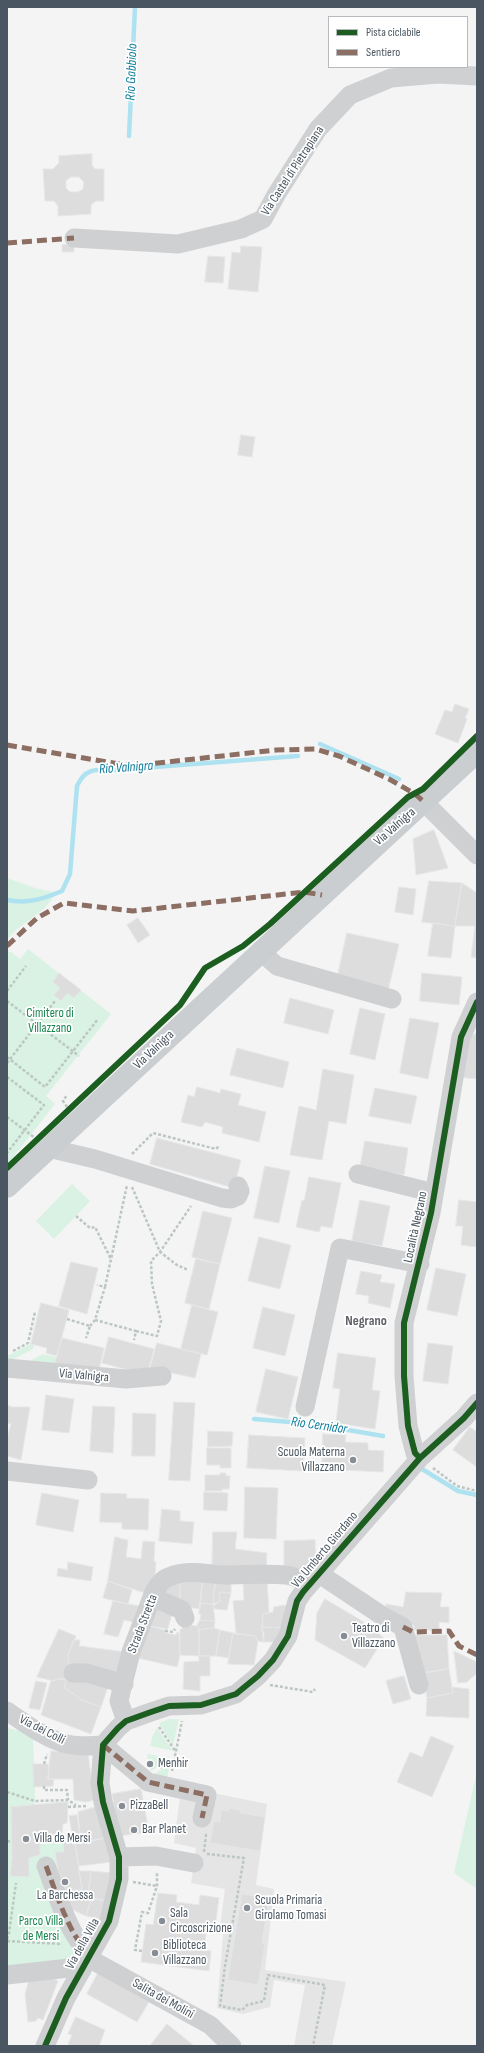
<!DOCTYPE html>
<html>
<head>
<meta charset="utf-8">
<style>
  body { margin:0 }
  #map { position:relative; width:484px; height:2053px; overflow:hidden; background:#f4f4f4; font-family:"Sofia Sans Condensed",sans-serif }
  canvas { display:block }
  .frame { position:absolute; inset:0; border:8px solid #4a5661; pointer-events:none }
  .legend { position:absolute; left:328px; top:16px; width:140px; height:52px; box-sizing:border-box; background:#fff; border:1px solid #b7bbc0; margin:0; padding:5px 7px; list-style:none; font-size:12px; color:#4a5661 }
  .legend li { display:flex; align-items:center; gap:8px; height:20px }
  .legend b { width:20px; border:1px solid #b7bbc0 }
</style>
</head>
<body>
<div id="map">
<canvas width="484" height="2053"></canvas>
<div class="frame"></div>
<ul class="legend">
<li><b style="height:5px;background:#1b5e20"></b>Pista ciclabile</li>
<li><b style="height:5px;background:#8d6e63"></b>Sentiero</li>
</ul>
</div>
<script>
const context = document.querySelector('canvas').getContext('2d');
context.lineJoin = 'round';
function fillPath(path, color) { context.fillStyle = color; context.fill(path, 'evenodd'); }
function stroke(path, color, width, dash) { context.strokeStyle = color; context.lineWidth = width; context.lineCap = dash ? 'butt' : 'round'; context.setLineDash(dash || []); context.stroke(path); }
function drawText(font, color, halo, rows, align = 'center') {
  context.font = font + ' "Sofia Sans Condensed",sans-serif'; context.lineWidth = 3.5; context.setLineDash([]); context.textBaseline = 'middle'; context.strokeStyle = halo; context.fillStyle = color; for (const [text, x, y, turn = 0] of rows) {
    context.save(); context.translate(x, y); context.rotate((+turn || 0) * Math.PI / 180); context.textAlign = isNaN(turn) ? turn : align; if (halo) context.strokeText(text, 0, 0); context.fillText(text, 0, 0); context.restore();
  }
}
const education = new Path2D(`
  M178,1786L267,1804L256,1885L274,1889L265,1970L346,1982L332,2046H294L305,1985L274,1980L270,2007L243,2014L217,2008L223,1935L220,1927L225,1889L191,1883L196,1848L174,1843L180,1797Z`);
const green = new Path2D(`
  M7,878L35,888L57,893L44,909L17,929L7,939Z
  M28,949L111,1014L46,1096L55,1104L7,1165V951L11,952L20,959Z
  M72,1184L90,1201L54,1239L36,1221Z
  M31,1344L34,1345L33,1349L10,1361L7,1356Z
  M43,1354L56,1357L55,1364L22,1365Z
  M169,1719H179L173,1745L159,1723Z
  M7,1728L33,1734L35,1801L34,1805L11,1807L12,1857L10,1876L29,1877V1858L40,1855V1836L62,1835L64,1852L55,1853L58,1873L78,1953L75,1959L7,1967Z
  M157,1728L173,1751L150,1746L153,1735Z
  M147,1754L171,1758L151,1771L149,1766Z
  M170,1764L166,1784L151,1776Z
  M477,1771V1889L454,1873Z`);
const stream = new Path2D(`
  M129,136L135,7
  M320,744L399,779
  M7,900C28,904 43,899 62,891L70,874L77,786C86,766 98,770 116,770L298,756
  M254,1419L313,1424L383,1436
  M422,1469L458,1491L477,1495`);
const building = new Path2D(`
  M92,154V165L95,169H104V201H96L91,205V214L58,216V206L54,201H45L43,169H53L59,163V156ZM71,177H79L84,182L83,189L78,192H70L66,188V181Z
  M74,244V252H62V245Z
  M241,246L262,247L258,292L228,289L232,252L240,253Z
  M208,256L225,257L223,283L205,282Z
  M241,435L255,437L252,457L238,455Z
  M455,704L469,709L465,718L467,719L458,743L435,734L445,710L452,712Z
  M434,830L448,868L416,875L413,839Z
  M429,881L462,883L455,926L422,922Z
  M462,883L477,893V958L471,957L475,926H455Z
  M399,887L416,889L413,915L395,912Z
  M138,918L150,935L138,943L127,925Z
  M433,923L455,926L451,958L428,956Z
  M347,933L399,944L388,991L337,979Z
  M59,973L81,990L74,998L67,993L61,1001L54,995L60,988L53,982Z
  M422,973L462,977L459,1005L420,1001Z
  M290,998L334,1010L328,1034L284,1023Z
  M360,1008L385,1014L375,1060L350,1054Z
  M410,1018L439,1023L428,1079L400,1073Z
  M477,1034V1079L457,1077L465,1035Z
  M237,1048L289,1062L283,1088L230,1075Z
  M323,1069L354,1075L346,1124L329,1121L322,1160L290,1155L299,1106L316,1110Z
  M197,1087L220,1093L221,1089L241,1094L238,1105L266,1112L259,1142L222,1133L223,1127L205,1122L202,1127L181,1122L188,1095L194,1097Z
  M375,1088L417,1096L411,1124L369,1116Z
  M157,1138L241,1160L234,1188L150,1164Z
  M365,1141L408,1148L404,1175L360,1168Z
  M265,1166L290,1171L279,1223L254,1218Z
  M309,1177L341,1183L332,1228L321,1226L319,1232L296,1227L302,1200L304,1201Z
  M360,1200L390,1206L382,1246L352,1241Z
  M459,1200L477,1202V1247L461,1245L463,1226H456Z
  M203,1211L232,1218L220,1264L192,1257Z
  M259,1237L291,1245L280,1289L248,1281Z
  M196,1259L220,1264L209,1309L185,1303Z
  M71,1262L98,1268L87,1314L59,1306Z
  M436,1268L466,1274L457,1316L427,1310Z
  M361,1271L382,1275L380,1282L395,1284L390,1308L368,1303L369,1296L356,1294Z
  M41,1303L69,1310L57,1356L46,1353L47,1348L31,1344Z
  M192,1305L218,1312L207,1355L181,1349Z
  M263,1307L295,1315L285,1356L253,1348Z
  M109,1337L154,1349L147,1375L102,1363Z
  M62,1338L104,1348L98,1374L55,1363Z
  M157,1343L201,1354L195,1378L150,1368Z
  M428,1343L453,1346L448,1384L423,1381Z
  M338,1353L376,1358L372,1390L380,1391L375,1429L336,1423L340,1389L333,1388Z
  M266,1369L298,1377L288,1419L256,1412Z
  M46,1395L74,1399L69,1433L42,1430Z
  M174,1402L195,1403L190,1481L169,1480Z
  M7,1405L12,1407H30L21,1460L7,1456V1438L11,1424L7,1423Z
  M93,1406L115,1407L113,1453L90,1451Z
  M133,1413L156,1414L155,1456H132Z
  M470,1427L477,1432V1467L453,1450Z
  M208,1431L233,1432L232,1446L208,1447Z
  M323,1434L346,1435L345,1442L368,1443V1450L384,1451L383,1472L322,1469Z
  M249,1435L305,1438L303,1471L247,1468Z
  M207,1448H231V1468H220V1465H207Z
  M220,1473H226V1476H230L229,1489H222V1491H205V1475H220Z
  M245,1487L278,1488L276,1539L244,1538Z
  M204,1492L228,1493L227,1511L204,1510Z
  M42,1493L79,1500L73,1532L36,1525Z
  M101,1493L127,1494L126,1498L149,1499L148,1530L122,1529V1523L100,1522Z
  M162,1509L180,1511V1521L194,1522L192,1544L159,1541Z
  M213,1532H237L235,1549L267,1553L266,1570L212,1569Z
  M115,1537L128,1540L126,1557L141,1559L143,1541L155,1542L154,1561L156,1562L154,1589L148,1594L108,1581Z
  M315,1540L316,1568L284,1569V1541Z
  M68,1562L93,1567L91,1581L57,1576L58,1568L67,1570Z
  M203,1577L200,1609L180,1606V1580Z
  M203,1577L216,1578L213,1604L200,1603Z
  M216,1578L231,1579V1593L219,1592L220,1601L213,1604Z
  M267,1579L269,1612L263,1614L262,1631L264,1632V1642L258,1641L255,1636L236,1634L233,1601L244,1600L243,1581Z
  M180,1580V1606L159,1598L173,1581Z
  M108,1581L132,1590L128,1604L103,1598Z
  M219,1592L231,1593L227,1610L215,1609L213,1606L220,1601Z
  M406,1592L442,1593L440,1607H449V1623L439,1622V1630H414V1625L404,1624L384,1613L386,1604L403,1607Z
  M325,1599L359,1619L384,1638L365,1668L315,1640L317,1613Z
  M113,1601L144,1607L138,1623L124,1620L118,1637L104,1634Z
  M158,1602L174,1608L167,1631L147,1625Z
  M200,1603L213,1604L215,1621L200,1620L201,1614H199Z
  M288,1605L284,1628L262,1627L263,1614L273,1612L274,1607Z
  M200,1620L215,1621L214,1628L199,1630L197,1626Z
  M147,1625L166,1629L165,1633L176,1635L177,1632L179,1633L180,1655L177,1667L138,1658Z
  M187,1625L197,1626L199,1630V1656L180,1655V1630Z
  M262,1627L284,1628L281,1642H264Z
  M214,1628L220,1630L216,1656H199V1630Z
  M59,1629L76,1636L68,1655L69,1667L66,1679H57L54,1681L37,1677Z
  M220,1630L233,1633L229,1658L216,1656Z
  M233,1633L255,1636L258,1641L254,1665L228,1664Z
  M413,1635H447L449,1669L418,1674Z
  M74,1640H80L79,1646L126,1652L116,1676L69,1667L68,1655Z
  M454,1651L477,1662V1673L467,1682L458,1683Z
  M199,1656H210V1676H200V1691L183,1689L184,1662L199,1661Z
  M449,1669L453,1693L427,1698L423,1673Z
  M404,1676L411,1699L393,1704L386,1681Z
  M57,1679H66L65,1688L82,1700L101,1707L91,1734L41,1715L51,1680L54,1681Z
  M66,1679L110,1681L101,1707L82,1700L65,1688Z
  M36,1681L47,1683L40,1710L29,1708Z
  M452,1687L469,1689V1718L426,1716L427,1698L453,1693Z
  M431,1736L454,1746L432,1797L397,1782L410,1752L422,1757Z
  M51,1751L88,1753L94,1800L86,1802L74,1800L73,1779H48Z
  M33,1764H49L48,1779H54L53,1786L34,1787Z
  M141,1789L149,1832L119,1836L112,1794Z
  M68,1802L67,1823L63,1824L62,1835L40,1836V1855L29,1858V1877L10,1876L12,1857L11,1807Z
  M96,1807L106,1838L81,1843L78,1812Z
  M229,1808L240,1810V1813L265,1817L260,1851L210,1843L214,1821L220,1822L221,1810L229,1811Z
  M77,1815L81,1843L75,1844L82,1889L64,1892L58,1873L55,1852H64L62,1835L72,1834L69,1816Z
  M106,1838L111,1862L79,1866L75,1844Z
  M79,1871H91L88,1898H92L86,1916L67,1907L64,1892L82,1889Z
  M91,1871L113,1873L107,1901L88,1898Z
  M158,1893L177,1895L176,1902L199,1905L200,1895L219,1898L215,1928L207,1927L204,1950L211,1951L209,1971L141,1962L146,1924L153,1925Z
  M242,1894L269,1898L262,1943L265,1944L258,1985L228,1980Z
  M92,1898L107,1901L102,1919L86,1916Z
  M98,1973L149,2002L137,2022L87,1994Z
  M45,1975L58,1981L43,2020L38,2018L36,2021L28,2022L25,1994L29,1980Z
  M76,2017L105,2030L99,2046H72L68,2044L72,2035L68,2034Z
  M167,2024L193,2045V2046H150Z`);
const path = new Path2D(`
  M7,991L26,966
  M7,1001L79,1056
  M7,1057L45,1087L98,1019
  M7,1063L55,1001
  M7,1077L44,1105L7,1153
  M67,1107L63,1101L67,1095
  M7,1117L35,1138
  M132,1154L153,1133L216,1149L219,1146
  M132,1187L160,1252L177,1265L188,1270
  M76,1216L90,1228L95,1227L111,1259
  M105,1287L127,1185
  M67,1319L90,1326L86,1338
  M95,1320L136,1331L134,1340
  M90,1326L95,1320L105,1287L97,1285
  M136,1331L157,1336L161,1321L152,1284L151,1261L160,1252L191,1206
  M13,1351L28,1343L35,1312
  M433,1468L457,1486L477,1491
  M165,1631L173,1632L175,1629
  M270,1685L313,1692L315,1689
  M159,1727L176,1752
  M44,1764L47,1754
  M160,1768L175,1759
  M172,1771L182,1721
  M44,1786V1790H67L68,1800
  M7,1792L35,1801L68,1800L76,1805
  M68,1807L88,1806
  M7,1841L12,1842
  M204,1852L206,1835H204
  M207,1854L244,1858L225,1966L220,2006L242,2010L247,2005L264,2001L268,1975L325,1985L313,2046
  M133,1882L157,1886
  M7,1939L9,1933L16,1883
  M7,1941L62,1944
  M142,1951L135,1950L142,1912L148,1913L157,1886V1872`);
const minor = new Path2D(`
  M74,238L178,244L241,229L263,219L276,195L318,129L350,95L391,78L438,74L477,76
  M424,802L477,855
  M260,951L277,966L392,999
  M48,1148L95,1159L222,1198L231,1199L238,1196L240,1191L238,1186
  M358,1174L434,1193
  M7,1368L126,1379L162,1376
  M305,1407L340,1248L420,1264
  M420,1458L415,1453L408,1426L404,1376V1323L431,1213L461,1037L477,1002
  M7,1471L88,1480
  M318,1573L381,1615L403,1627L419,1685
  M152,1597L182,1610L185,1618
  M73,1673H87L124,1684
  M7,1711C23,1722 45,1738 63,1743C76,1747 90,1746 103,1745
  M126,1721L119,1701L121,1692L131,1652L154,1592C158,1586 162,1579 169,1577C187,1569 206,1574 224,1575C245,1575 266,1573 286,1575C295,1576 302,1580 309,1584
  M103,1745L148,1782L207,1795L202,1818
  M119,1857L156,1856L194,1863
  M46,1866C53,1884 71,1940 86,1948
  M90,1959L210,2025L232,2046
  M7,1975L69,1968L82,1970
  M45,2046L66,1998L109,1921L119,1879V1857L103,1802L100,1783L103,1745L118,1728L126,1721L151,1712L169,1706L201,1705L236,1694L258,1676L273,1660L288,1636L297,1601L303,1592L420,1458L464,1418L477,1403`);
const major = new Path2D(`
  M7,1187L477,752`);
const quiet = new Path2D(`
  M7,243L74,238
  M7,745L131,766L276,750L315,749L339,756L389,779L415,794L424,802
  M7,946L37,918L64,903L133,911L304,892L322,895
  M403,1627L413,1632L449,1631L459,1646L477,1655
  M103,1745L148,1782L207,1795L202,1818
  M46,1866C53,1884 71,1940 86,1948`);
const cycleway = new Path2D(`
  M7,1168L180,1005L205,968L243,946L270,924L408,797L423,789L477,736
  M420,1458L415,1453L408,1426L404,1376V1323L431,1213L461,1037L477,1002
  M45,2046L66,1998L109,1921L119,1879V1857L103,1802L100,1783L103,1745L118,1728L126,1721L151,1712L169,1706L201,1705L236,1694L258,1676L273,1660L288,1636L297,1601L303,1592L420,1458L464,1418L477,1403`);
const markers = [
  [353,1460,4,"#868d94"],
  [344,1636,4,"#868d94"],
  [150,1764,4,"#868d94"],
  [122,1806,4,"#868d94"],
  [134,1830,4,"#868d94"],
  [26,1839,4,"#868d94"],
  [65,1882,4,"#868d94"],
  [247,1908,4,"#868d94"],
  [162,1921,4,"#868d94"],
  [155,1953,4,"#868d94"]
];
const streetNames = [
  ["Via Castel di Pietrapiana",293,171,-57],
  ["Via Valnigra",395,827,-41],
  ["Via Valnigra",154,1050,-43],
  ["Località Negrano",416,1227,-78],
  ["Via Valnigra",84,1376,5],
  ["Via Umberto Giordano",325,1550,-50],
  ["Strada Stretta",143,1624,-69],
  ["Via dei Colli",42,1730,27],
  ["Via della Villa",83,1944,-61],
  ["Salita dei Molini",163,1999,29]
];
const parkNames = [
  ["Cimitero di",50,1014],
  ["Villazzano",50,1029],
  ["Parco Villa",41,1922],
  ["de Mersi",41,1937]
];
const poiNames = [
  ["Scuola Materna",345,1453,"right"],
  ["Villazzano",345,1468,"right"],
  ["Teatro di",352,1629],
  ["Villazzano",352,1644],
  ["Menhir",158,1764],
  ["PizzaBell",130,1806],
  ["Bar Planet",142,1830],
  ["Villa de Mersi",34,1839],
  ["La Barchessa",65,1896,"center"],
  ["Scuola Primaria",255,1901],
  ["Girolamo Tomasi",255,1916],
  ["Sala",170,1914],
  ["Circoscrizione",170,1929],
  ["Biblioteca",163,1946],
  ["Villazzano",163,1961]
];
const waterNames = [
  ["Rio Gabbiolo",132,72,-88],
  ["Rio Valnigra",126,768,-4],
  ["Rio Cernidor",319,1426,8]
];
const neighbourhoodNames = [
  ["Negrano",366,1321]
];
fillPath(education, '#e6e5e6');
fillPath(green, '#d9f2e3');
stroke(stream, '#aee2f0', 4.5);
fillPath(building, '#ddddde');
stroke(building, '#e5e6e7', 1);
stroke(path, '#bcc7c4', 2.5, [3, 2]);
stroke(minor, '#ced0d2', 19);
stroke(major, '#caced1', 22);
stroke(quiet, '#8d6e63', 5, [10, 5]);
stroke(cycleway, '#1b5e20', 6);
for (const [x, y, r, color] of markers) { const dot = new Path2D(); dot.arc(x, y, r, 0, 2 * Math.PI); context.fillStyle = color; context.fill(dot); stroke(dot, '#fff', 1.5); }
drawText('13px', '#4a5661', '#fff', streetNames);
drawText('13px', '#17864f', '#fff', parkNames);
drawText('13px', '#4a5661', '#fff', poiNames, 'left');
drawText('italic 14px', '#0c7c9b', '#fff', waterNames);
drawText('bold 14px', '#5f6368', '#fff', neighbourhoodNames);
</script>
</body>
</html>
